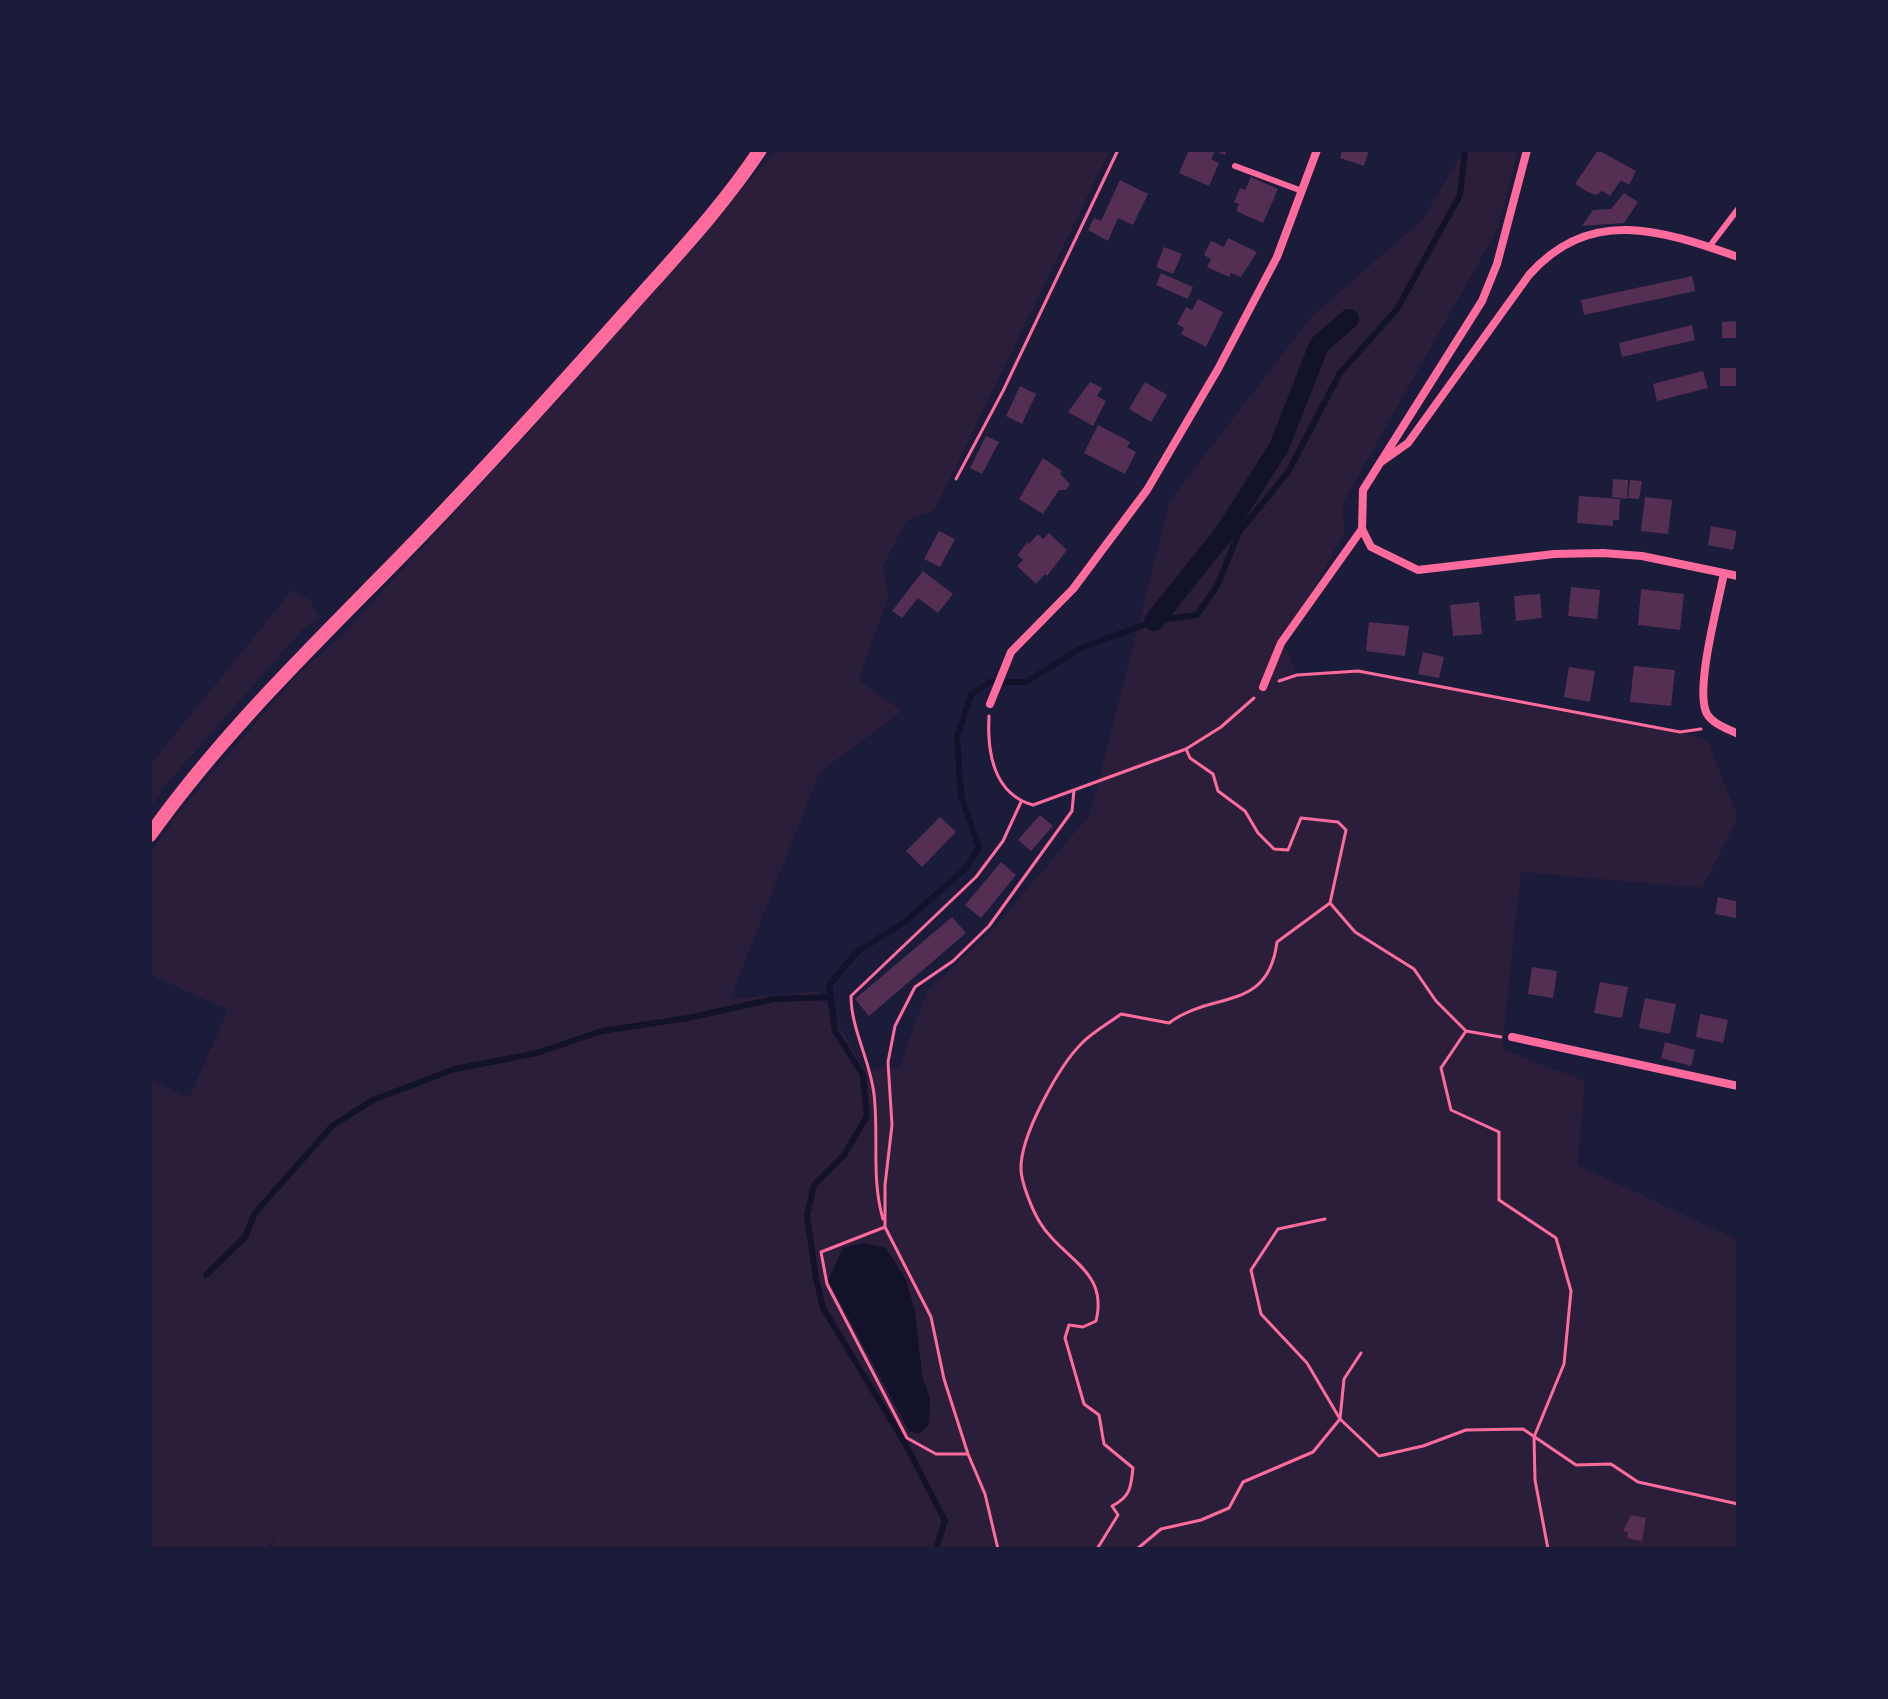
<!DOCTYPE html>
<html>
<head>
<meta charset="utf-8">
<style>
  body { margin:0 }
  #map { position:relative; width:1888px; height:1699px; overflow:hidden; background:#1b1b3a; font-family:Figtree,sans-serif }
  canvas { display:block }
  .frame { position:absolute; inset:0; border:152px solid #1b1b3a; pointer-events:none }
</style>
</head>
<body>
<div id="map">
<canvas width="1888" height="1699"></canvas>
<div class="frame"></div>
</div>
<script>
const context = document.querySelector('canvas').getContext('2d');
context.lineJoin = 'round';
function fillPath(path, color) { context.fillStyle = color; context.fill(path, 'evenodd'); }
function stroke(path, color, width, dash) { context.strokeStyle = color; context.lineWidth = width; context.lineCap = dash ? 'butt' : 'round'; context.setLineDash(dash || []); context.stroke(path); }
const green = new Path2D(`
  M776,150H1110L934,511L907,520L883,566L888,599L858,680L902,711L820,772L730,999L819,991L864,1069L899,1068L927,991L994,929L1090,814L1170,500L1312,316L1423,219L1464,150H1518L1497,230L1343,503L1344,532L1285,645L1297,675L1358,671L1680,732L1708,741L1738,818L1702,888L1521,872L1502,1049L1585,1081L1578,1165L1738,1240V1549H270L276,1534L267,1549H150V1079L189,1098L228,1010L150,975V853L184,806L298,674L343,634L559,399ZM915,1311L922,1376L930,1398L929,1424L919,1434Z
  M292,590L310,600L319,618L303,629L166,784L150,808V765Z`);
const water = new Path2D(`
  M863,1243L886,1248L906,1280L915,1311L922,1376L930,1398L929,1425L919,1434L909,1431L828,1280L843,1248Z`);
const stream = new Path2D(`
  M206,1275L245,1237L255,1213L332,1126L373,1100L455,1069L537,1053L602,1031L688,1018L774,999L830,997
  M936,1549L945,1521L906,1445L823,1308L816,1279L807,1216L814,1185L844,1155L867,1116L863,1075L835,1031L829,985L857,952L906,921L967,867L979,847L961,796L957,737L971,695L990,682H1026L1081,648L1154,621L1197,615L1217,586L1239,532L1288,472L1340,373L1397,309L1460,195L1465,150`);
const canal = new Path2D(`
  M1154,621L1225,532L1279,447L1319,345L1349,319`);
const building = new Path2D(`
  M1189,150H1227L1225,155L1215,151L1211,159L1219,163L1209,186L1179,173Z
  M1342,150H1369L1364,166L1340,158Z
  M1598,150L1636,171L1629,185L1621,180L1610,196L1602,191L1596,195L1588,192L1575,184Z
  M1251,177L1278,189L1263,223L1236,211L1239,204L1234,202L1240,188L1245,190Z
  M1120,180L1148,194L1133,225L1118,218L1108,241L1088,230L1094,218L1101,221Z
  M1624,193L1638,202L1624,223L1582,226L1593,210L1611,209Z
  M1228,238L1257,252L1241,277L1231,273L1229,277L1207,267L1211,259L1204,255L1211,241L1224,247Z
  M1164,247L1182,254L1173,274L1156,267Z
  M1161,273L1193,287L1188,299L1156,285Z
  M1692,276L1695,291L1584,315L1581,300Z
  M1198,299L1223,312L1206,347L1181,334L1184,328L1177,324L1186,307L1192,310Z
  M1738,321V338H1722V322Z
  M1692,325L1695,340L1622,357L1619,343Z
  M1720,368H1738V386H1720Z
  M1703,371L1708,388L1657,401L1653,384Z
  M1090,382L1102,388L1097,396L1106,401L1093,426L1068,412Z
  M1145,382L1167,395L1151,422L1129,409Z
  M1020,386L1036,394L1022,424L1006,416Z
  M1098,425L1130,442L1127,447L1136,452L1125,474L1084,453Z
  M986,436L999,442L982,474L970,468Z
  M1043,458L1062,471L1060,474L1070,484L1066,490H1059L1043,514L1019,499Z
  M1613,479L1628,480L1627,499L1612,497Z
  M1630,480L1642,481L1639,499L1628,498Z
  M1579,496L1620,499L1619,520H1613V526L1577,523Z
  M1645,497L1672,500L1668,534L1641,531Z
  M1711,526L1737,531L1733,550L1708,545Z
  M939,531L955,539L940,567L924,559Z
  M1049,533L1067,550L1047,576L1045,574L1036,584L1017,566L1023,560L1018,555L1027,542L1029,544L1038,534L1043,539Z
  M923,571L953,594L938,613L918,598L902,618L892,611Z
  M1571,587L1600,590L1597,619L1568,616Z
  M1641,589L1684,594L1680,630L1638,625Z
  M1540,594L1542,618L1516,621L1514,596Z
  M1479,602L1482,634L1453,636L1450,605Z
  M1369,622L1409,626L1405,656L1366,651Z
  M1423,652L1444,657L1439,678L1418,674Z
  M1634,666L1675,670L1671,706L1630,702Z
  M1569,667L1595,671L1590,702L1564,697Z
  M1040,815L1053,826L1031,851L1018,840Z
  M940,817L956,832L922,867L906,851Z
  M1001,862L1016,875L981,918L965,905Z
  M1718,897L1738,902L1736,918L1715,914Z
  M952,917L966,933L869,1016L855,999Z
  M1532,967L1557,971L1553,998L1528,994Z
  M1600,982L1628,987L1622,1018L1594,1013Z
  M1645,998L1676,1004L1670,1034L1639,1028Z
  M1700,1014L1728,1020L1723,1043L1696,1037Z
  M1665,1042L1695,1050L1691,1066L1661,1058Z
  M1631,1515L1646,1518L1642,1541L1627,1538L1628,1532L1623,1531Z`);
const path = new Path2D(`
  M956,479L1003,391L1118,150
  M1279,681L1297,675L1358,671L1680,732L1701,729
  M989,716C987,751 993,794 1033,805L1186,749L1221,727L1254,698
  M1330,903L1355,932L1414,969L1436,1001L1466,1031L1501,1037
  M1466,1031L1441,1068L1451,1110L1499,1132V1200L1556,1238L1571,1291L1564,1364L1534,1437L1535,1480L1548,1549
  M883,1219C871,1179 879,1136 874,1094C870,1060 851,1029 851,996L976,877L1003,841L1021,802
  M1325,1219L1278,1229L1251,1270L1261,1314L1307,1363L1340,1419L1379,1456L1423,1446L1466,1430L1523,1429L1576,1465L1611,1464L1638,1482L1738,1504
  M885,1227L821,1252L827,1284L907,1438L936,1454H968
  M998,1549L985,1494L968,1454L944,1379L931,1317L885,1227V1185L892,1125L888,1062L895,1026L915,987L953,961L989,926L1072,811L1074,790
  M1097,1549L1118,1515L1112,1506C1130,1497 1131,1488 1133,1468L1104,1444L1099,1415L1084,1404L1065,1338L1069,1325L1083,1327L1096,1321C1109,1269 1061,1259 1039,1221C1032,1209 1021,1182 1021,1169C1020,1136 1059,1066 1082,1043C1093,1032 1109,1023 1121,1014L1169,1023C1213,990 1268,1013 1277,942L1330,903L1346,830L1338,822L1301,818L1288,850L1274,849L1258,833L1245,811L1218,791L1213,774L1190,758L1186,749
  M1137,1549L1161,1529L1201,1520L1229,1508L1243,1482L1313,1452L1340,1419L1344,1379L1361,1353`);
const service = new Path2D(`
  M1235,166L1302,191
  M1709,247L1738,209`);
const minor = new Path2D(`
  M1527,150L1497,264L1482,301L1363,490L1362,529L1371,547L1418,570L1554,554L1603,553L1642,556L1738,576
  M1381,462L1408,443L1529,275C1590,206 1661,230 1738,257
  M1724,573C1719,601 1694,690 1707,714C1713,724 1728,729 1738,734
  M1263,687L1281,643L1362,529
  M990,704L1011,652L1073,589L1147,490L1218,369L1277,257L1317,150
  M1512,1037L1738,1086`);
const tertiary = new Path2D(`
  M150,835C223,732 316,643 404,553C480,475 553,394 625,313C672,260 721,209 760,150`);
fillPath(green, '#2a1e3b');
fillPath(water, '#12122b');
stroke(stream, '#12122b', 6);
stroke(canal, '#12122b', 20);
fillPath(building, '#542f53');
stroke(path, '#ff6b9d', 3);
stroke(service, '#ff6b9d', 6);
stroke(minor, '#ff6b9d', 8);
stroke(tertiary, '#ff6b9d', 14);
</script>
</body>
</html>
